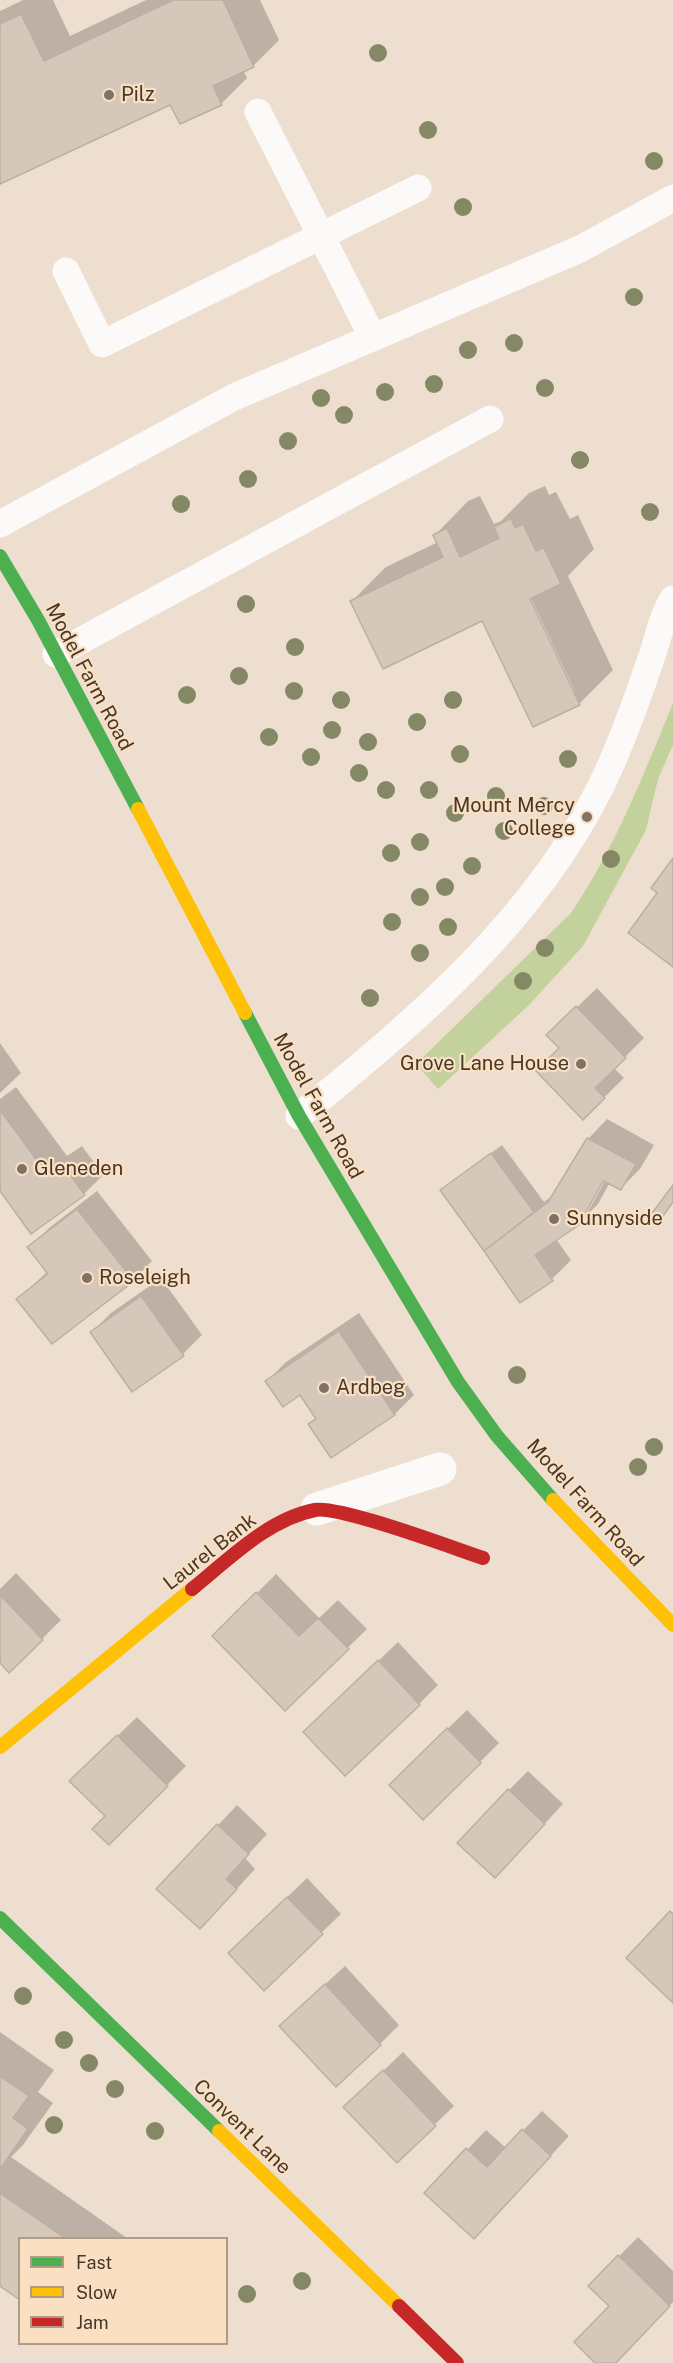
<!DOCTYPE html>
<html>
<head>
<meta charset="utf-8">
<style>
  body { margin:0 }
  #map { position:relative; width:673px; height:2363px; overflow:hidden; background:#eddecf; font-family:"Public Sans",sans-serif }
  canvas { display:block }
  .legend { position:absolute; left:18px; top:2237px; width:210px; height:108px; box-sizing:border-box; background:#fadfc2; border:2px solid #b29c85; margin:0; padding:8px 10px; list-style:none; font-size:18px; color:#45382a }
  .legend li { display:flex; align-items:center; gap:12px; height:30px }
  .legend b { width:30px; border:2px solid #b29c85 }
</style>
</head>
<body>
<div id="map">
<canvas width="673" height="2363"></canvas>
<ul class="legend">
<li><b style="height:8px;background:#4caf50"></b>Fast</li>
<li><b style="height:8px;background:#ffc107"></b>Slow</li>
<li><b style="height:8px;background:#c62828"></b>Jam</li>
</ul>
</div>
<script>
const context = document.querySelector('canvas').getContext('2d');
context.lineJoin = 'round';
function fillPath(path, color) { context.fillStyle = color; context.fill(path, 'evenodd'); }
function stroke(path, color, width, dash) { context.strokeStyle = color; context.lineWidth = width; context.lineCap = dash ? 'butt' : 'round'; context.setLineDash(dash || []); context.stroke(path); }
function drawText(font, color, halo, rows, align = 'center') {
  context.font = font + ' "Public Sans",sans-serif'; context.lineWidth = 4.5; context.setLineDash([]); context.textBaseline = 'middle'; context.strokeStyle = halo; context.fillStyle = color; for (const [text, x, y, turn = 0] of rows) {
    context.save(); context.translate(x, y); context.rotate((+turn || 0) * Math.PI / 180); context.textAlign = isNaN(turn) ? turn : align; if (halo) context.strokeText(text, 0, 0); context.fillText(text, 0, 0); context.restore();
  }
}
const green = new Path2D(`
  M673,703V745L658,779L646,830L583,946L528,1006L438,1089L416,1064L571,913C615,848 643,776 673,703Z`);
const shadow = new Path2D(`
  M23,0H53L70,36L146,0H260L279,40L253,66L243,70L247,78L221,104L171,103L0,182V11Z
  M545,486L549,495L556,492L570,519L578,515L594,549L568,576L613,670L579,704L483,619L352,601L386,567L438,542L435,535L468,501L480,496L494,524L501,521L529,493ZM528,592L575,692H572L525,593Z
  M597,988L644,1038L614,1068L624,1078L583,1118L561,1048L548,1035Z
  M0,1043L21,1073L0,1093Z
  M16,1087L67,1156L82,1146L103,1175L84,1194L0,1188V1099Z
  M607,1119L654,1145L640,1169L621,1188L610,1182L598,1204L578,1224L556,1239L571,1260L552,1279L521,1301L491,1246L442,1190L502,1145L544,1202L555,1194L588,1139ZM605,1173L608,1175L585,1217H582Z
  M97,1191L152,1261L133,1280L18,1299L48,1271L29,1248L49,1228Z
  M161,1278L202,1335L183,1354L92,1332L111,1313Z
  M359,1313L414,1395L395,1414L332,1456L310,1424L317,1417L300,1393L267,1381L286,1362Z
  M16,1573L61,1620L42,1639L0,1661V1589Z
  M276,1574L319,1618L338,1600L367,1629L285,1709L214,1636Z
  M398,1642L438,1685L419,1704L324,1713Z
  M467,1710L499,1743L480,1762L410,1765Z
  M137,1717L186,1766L109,1843L107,1816L71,1781Z
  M528,1771L563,1804L514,1857L509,1790Z
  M237,1805L267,1834L245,1858L255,1869L219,1908L158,1889Z
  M307,1878L341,1914L264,1988L249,1934Z
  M345,1966L399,2025L380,2044L300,2007Z
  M0,2032L54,2070L38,2092L53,2103L23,2145L11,2157L127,2238H20L0,2284Z
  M403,2052L454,2106L397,2161L365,2088Z
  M542,2111L569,2136L493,2218L426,2193L486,2130L506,2148Z
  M638,2237L673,2271V2302L615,2363H597L611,2306L590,2286Z`);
const building = new Path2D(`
  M173,0H223L254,67L213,86L222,105L180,124L170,105L0,184V24L21,14L44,61Z
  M511,518L515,528L523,524L536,551L544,548L561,584L530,599L580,705L533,727L482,621L383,669L350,601L443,557L433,535L447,528L460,557L499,538L494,527Z
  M673,858V967L628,933L657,893L651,888Z
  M576,1006L626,1058L595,1088L605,1098L583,1120L536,1071L559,1048L546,1035Z
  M0,1110L47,1174L62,1164L85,1195L31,1234L0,1191Z
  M587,1138L636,1164L621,1190L603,1181L579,1225L535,1255L553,1281L520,1303L484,1251L548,1202Z
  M491,1153L534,1212L484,1251L440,1190Z
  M673,1185V1202L656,1226L647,1220Z
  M77,1209L134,1281L52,1344L16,1299L48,1274L27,1247Z
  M141,1296L184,1356L132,1392L90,1332Z
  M339,1331L395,1415L331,1458L308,1424L316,1419L300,1395L283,1407L265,1381Z
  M256,1592L299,1636L318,1618L349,1649L285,1711L212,1636Z
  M0,1595L43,1640L9,1673L0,1663Z
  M378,1660L420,1705L345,1776L303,1732Z
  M447,1728L481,1763L423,1820L389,1785Z
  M117,1735L168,1786L109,1845L92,1829L105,1816L69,1781Z
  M508,1789L545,1824L495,1878L457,1843Z
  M217,1824L249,1854L226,1879L237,1889L200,1929L156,1889Z
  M287,1897L323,1934L264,1991L228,1953Z
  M670,1911L673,1914V2003L626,1958Z
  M325,1984L381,2045L336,2087L279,2026Z
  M383,2070L436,2126L397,2163L343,2107Z
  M0,2076L29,2096L13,2118L28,2129L0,2169Z
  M522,2129L551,2156L474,2239L424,2193L466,2148L487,2167Z
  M0,2193L65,2238H20V2300L0,2286Z
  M618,2255L670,2306L616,2363H595L574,2342L609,2306L588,2286Z`);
const lane = new Path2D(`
  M258,112L373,338
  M66,271L102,344L418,188
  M0,524L234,397L580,249L673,198
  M56,654L490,419
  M299,1116C416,1021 533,923 601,786C621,745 636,702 651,659C658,639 662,616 673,599`);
const street = new Path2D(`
  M317,1509L440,1469`);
const fast = new Path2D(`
  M0,556L38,620L138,809
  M245,1013L299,1116L458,1382L497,1436L553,1500
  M0,1918L219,2131`);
const slow = new Path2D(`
  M138,809L245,1013
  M553,1500L673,1625
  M0,1747L192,1589
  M219,2131L399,2306`);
const jam = new Path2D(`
  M192,1589C228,1560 268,1519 315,1510C339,1505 453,1548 483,1558
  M399,2306L457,2363`);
const trees = [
  [378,53],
  [428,130],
  [654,161],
  [463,207],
  [634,297],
  [514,343],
  [468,350],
  [434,384],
  [545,388],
  [385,392],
  [321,398],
  [344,415],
  [288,441],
  [580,460],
  [248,479],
  [181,504],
  [650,512],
  [246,604],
  [295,647],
  [239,676],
  [294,691],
  [187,695],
  [341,700],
  [453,700],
  [417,722],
  [332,730],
  [269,737],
  [368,742],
  [460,754],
  [311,757],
  [568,759],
  [359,773],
  [386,790],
  [429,790],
  [496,796],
  [544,806],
  [455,813],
  [504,831],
  [420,842],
  [391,853],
  [611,859],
  [472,866],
  [445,887],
  [420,897],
  [392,922],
  [448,927],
  [545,948],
  [420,953],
  [523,981],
  [370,998],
  [517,1375],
  [654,1447],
  [638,1467],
  [23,1996],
  [64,2040],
  [89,2063],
  [115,2089],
  [54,2125],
  [155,2131],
  [302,2281],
  [247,2294]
];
const markers = [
  [109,95,6,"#807264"],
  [587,817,6,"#807264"],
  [581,1064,6,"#807264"],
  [22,1169,6,"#807264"],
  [554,1219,6,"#807264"],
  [87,1278,6,"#807264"],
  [324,1388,6,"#807264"]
];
const poiNames = [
  ["Pilz",121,95],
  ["Mount Mercy",575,806,"right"],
  ["College",575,829,"right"],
  ["Grove Lane House",569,1064,"right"],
  ["Gleneden",34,1169],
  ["Sunnyside",566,1219],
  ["Roseleigh",99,1278],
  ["Ardbeg",336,1388]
];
const streetNames = [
  ["Model Farm Road",89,677,62],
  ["Model Farm Road",318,1106,61],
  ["Model Farm Road",585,1503,48],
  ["Laurel Bank",210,1552,-38],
  ["Convent Lane",242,2127,44]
];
fillPath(green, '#c3d19c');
fillPath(shadow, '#0003');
fillPath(building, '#d5c8ba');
stroke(building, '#bcafa1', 1.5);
stroke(lane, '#fcfaf8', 27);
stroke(street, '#fcfaf8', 33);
stroke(fast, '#4caf50', 14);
stroke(slow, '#ffc107', 14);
stroke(jam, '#c62828', 14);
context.fillStyle = '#848865';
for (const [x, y] of trees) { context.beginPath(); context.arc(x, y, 9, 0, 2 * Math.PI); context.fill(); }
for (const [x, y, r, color] of markers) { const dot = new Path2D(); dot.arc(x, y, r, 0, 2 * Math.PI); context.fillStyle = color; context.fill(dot); stroke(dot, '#fadfc2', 2); }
drawText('20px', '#45382a', '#fadfc2', poiNames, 'left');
drawText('20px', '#45382a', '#fadfc2', streetNames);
</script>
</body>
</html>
